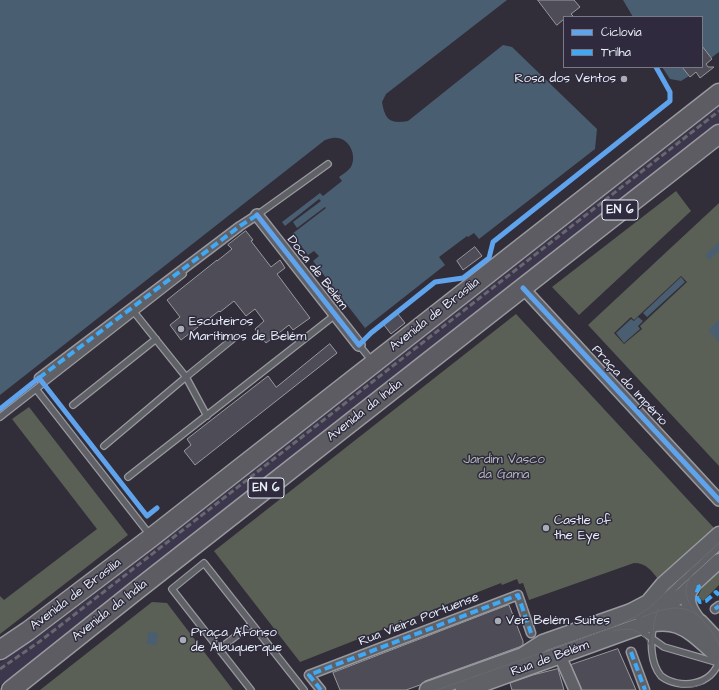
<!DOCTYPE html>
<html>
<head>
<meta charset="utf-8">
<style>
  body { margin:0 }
  #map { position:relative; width:719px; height:690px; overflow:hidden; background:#312e39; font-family:"Architects Daughter",sans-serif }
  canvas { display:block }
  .legend { position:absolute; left:563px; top:16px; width:140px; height:52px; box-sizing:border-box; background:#2f2a3d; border:1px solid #797a88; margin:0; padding:5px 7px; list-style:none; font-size:12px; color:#e8f1f8 }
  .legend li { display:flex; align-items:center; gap:8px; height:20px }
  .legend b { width:20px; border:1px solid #797a88 }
</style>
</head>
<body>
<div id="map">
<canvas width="719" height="690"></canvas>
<ul class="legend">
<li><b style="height:5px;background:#60a3ed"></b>Ciclovia</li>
<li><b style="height:5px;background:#3fa9f5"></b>Trilha</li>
</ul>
</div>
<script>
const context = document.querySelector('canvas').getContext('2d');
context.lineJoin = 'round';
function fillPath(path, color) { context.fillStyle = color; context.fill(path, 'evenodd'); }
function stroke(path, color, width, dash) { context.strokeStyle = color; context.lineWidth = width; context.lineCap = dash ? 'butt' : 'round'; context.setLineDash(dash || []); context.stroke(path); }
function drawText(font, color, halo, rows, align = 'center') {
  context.font = font + ' "Architects Daughter",sans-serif'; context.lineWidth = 3; context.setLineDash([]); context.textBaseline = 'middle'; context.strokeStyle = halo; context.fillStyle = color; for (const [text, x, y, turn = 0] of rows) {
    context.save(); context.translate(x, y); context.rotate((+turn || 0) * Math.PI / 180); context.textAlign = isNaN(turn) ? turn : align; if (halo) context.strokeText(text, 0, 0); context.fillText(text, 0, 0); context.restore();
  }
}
const built = new Path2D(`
  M719,106V123L0,685V663L47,630L83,603Z`);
const green = new Path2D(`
  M676,191L691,211L579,315L552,287Z
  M719,203V466L588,325Z
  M516,314L714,528L658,579C651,570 646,563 634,563L529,600L523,583L519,584L517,579L502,585L501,583L300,662L214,551Z
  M29,407L128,535L0,634V596L4,600L97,529L12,419Z
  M719,570V585L703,601L698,596L703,586Z
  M152,602L167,603L233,690H40Z`);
const water = new Path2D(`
  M0,0H507L386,94L382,102C385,120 390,124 408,121L503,45L512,47L597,129L595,149L479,239L474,233L468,237L467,236L439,257L445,265L365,328L313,261L319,256L314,251L308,255L292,234L326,208L325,207L297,228L293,222L321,201L319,199L285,226L282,222L320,193L323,196L342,181L339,177C343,174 348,171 351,167C357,156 350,139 337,138C333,137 329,139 325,140L0,395Z
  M623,0H719V52L711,58L702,46V17H633Z
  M662,67H682L689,76L681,81L670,79Z
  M719,242V251L709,260L705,255Z
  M681,277L685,282L638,326L640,328L625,343L616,333L631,319L634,321Z
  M719,320V342L708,330Z
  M148,632L158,633L156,645L147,644Z`);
const pier = new Path2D(`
  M681,276L687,282L640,326L642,329L624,344L614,333L631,317L634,320ZM681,277L685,282L647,317L643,313ZM638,317L643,321L638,326L640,329L624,343L616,333L631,319L634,321Z`);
const building = new Path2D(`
  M538,0H574L580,7L571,14L574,17H564V19L557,25Z
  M702,46L712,59L706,64L708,67H714L700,78L696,72L690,77L682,67H702Z
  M246,231L253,240L251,241L271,267L280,260L285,268L277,274L310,318L293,330L289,325L266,343L255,329L264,321L255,309L246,316L234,301L220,312L219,311L181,340L170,325L180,317L167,300L217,260V261L232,249L228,245Z
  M475,247L482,256L463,270L457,261Z
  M398,314L405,323L391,334L384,325Z
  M330,344L337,353L195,465L184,451L191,445L187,439L268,376L276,387Z
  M509,605L523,641V645L519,647L425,681L420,685L406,690H340L333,673Z
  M618,649L636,690H582L571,665Z
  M558,669L564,690H512L510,683L533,675Z`);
const service = new Path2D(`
  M257,215L328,164
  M134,312L186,377L234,338
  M359,345L372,361
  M36,389L150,535
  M73,405L156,339
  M0,417L183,274
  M104,446L186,377L207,416
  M128,477L335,315
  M655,606L719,547
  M654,624C650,640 650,663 661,676C679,690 713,686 719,660
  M640,630L664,647L719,663
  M219,649L252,624
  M251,690L172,589L204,563L304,690`);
const pedestrian = new Path2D(`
  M39,378L240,226L257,215
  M715,609L719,606
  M631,652L645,690
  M321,690L309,675L518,595L531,633`);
const minor = new Path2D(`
  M257,215L359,345
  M523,288L719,500
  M560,656L575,690`);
const tertiary = new Path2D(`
  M693,586C682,599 691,612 700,623
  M631,611L648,602L663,584L719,534
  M655,613L683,594L719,561`);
const secondary = new Path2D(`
  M428,690L523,656L543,643L634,611H666L683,614L700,623L719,643
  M464,690L635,628C678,613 689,630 719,656`);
const primary = new Path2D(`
  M0,650L28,631L152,537L719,93
  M11,690L133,593L719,134`);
const tram = new Path2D(`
  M694,573C668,602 712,619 719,646
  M642,617C665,609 679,601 702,618
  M613,631C624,629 634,627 642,635C652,643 651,655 655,665C661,682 680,690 697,686C708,682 716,672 719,661
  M652,648L654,623L658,609
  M437,690L608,629L635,617L649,608L719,543`);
const rail = new Path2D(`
  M0,669L39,642L101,594L719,111`);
const quiet = new Path2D(`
  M39,378L240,226L257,215L259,218
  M698,585L699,587C696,592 695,597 700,602L706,601L716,592L719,595
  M715,609L719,606
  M631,652L645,690
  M321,690L309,675L518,595L531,633`);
const cycleway = new Path2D(`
  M257,215L359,345L371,333L435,282L463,278L489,258L493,242L670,101V92L656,67
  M523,288L719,500
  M0,409L39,378L147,516L157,508`);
const markers = [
  [624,79,4,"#a8adb5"],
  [181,329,4,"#a8adb5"],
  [546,528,4,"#a8adb5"],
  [498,621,4,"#a8adb5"],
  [183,640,4,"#a8adb5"]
];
const shields = [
  [620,210,36],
  [266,488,36]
];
const shieldNames = [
  ["EN 6",620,210],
  ["EN 6",266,488]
];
const poiNames = [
  ["Rosa dos Ventos",616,79,"right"],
  ["Escuteiros",189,322],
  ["Marítimos de Belém",189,337],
  ["Castle of",554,521],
  ["the Eye",554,536],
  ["Ver Belém Suites",506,621],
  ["Praça Afonso",191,633],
  ["de Albuquerque",191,648]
];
const streetNames = [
  ["Doca de Belém",317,273,52],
  ["Avenida de Brasília",435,315,-38],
  ["Praça do Império",629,386,47],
  ["Avenida da Índia",365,411,-38],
  ["Avenida de Brasília",76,595,-37],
  ["Avenida da Índia",110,611,-38],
  ["Rua Vieira Portuense",419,620,-21],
  ["Rua de Belém",550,659,-20]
];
const parkNames = [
  ["Jardim Vasco",504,460],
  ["da Gama",504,475]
];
fillPath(built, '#3c374c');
fillPath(green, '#5a6056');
fillPath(water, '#4a5e72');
fillPath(pier, '#312e39');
fillPath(building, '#4e4c56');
stroke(building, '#98999f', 1);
stroke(service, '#98999f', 8);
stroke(pedestrian, '#98999f', 11);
stroke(minor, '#98999f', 14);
stroke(tertiary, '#98999f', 17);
stroke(secondary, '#98999f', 19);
stroke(primary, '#98999f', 21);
stroke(service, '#606067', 5.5);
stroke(pedestrian, '#606067', 8);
stroke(minor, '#606067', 11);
stroke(tertiary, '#606067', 14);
stroke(secondary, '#606067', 16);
stroke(primary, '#5d5c62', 18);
stroke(tram, '#68686f', 1);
stroke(rail, '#68686f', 3, [6, 3]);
stroke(quiet, '#3fa9f5', 4, [8, 4]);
stroke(cycleway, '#60a3ed', 5);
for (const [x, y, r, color] of markers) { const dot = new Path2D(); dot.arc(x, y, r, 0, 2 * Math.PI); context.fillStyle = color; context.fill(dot); stroke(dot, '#2f2a3d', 1.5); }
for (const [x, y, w] of shields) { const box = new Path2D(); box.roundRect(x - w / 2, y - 10, w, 20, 3); context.fillStyle = '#2f2a3d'; context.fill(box); stroke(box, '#e8f1f8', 1); }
drawText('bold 12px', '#e8f1f8', null, shieldNames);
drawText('13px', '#e8f1f8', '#2f2a3d', poiNames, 'left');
drawText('13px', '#e8f1f8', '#2f2a3d', streetNames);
drawText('13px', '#b2bab9', '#2f2a3d', parkNames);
</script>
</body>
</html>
